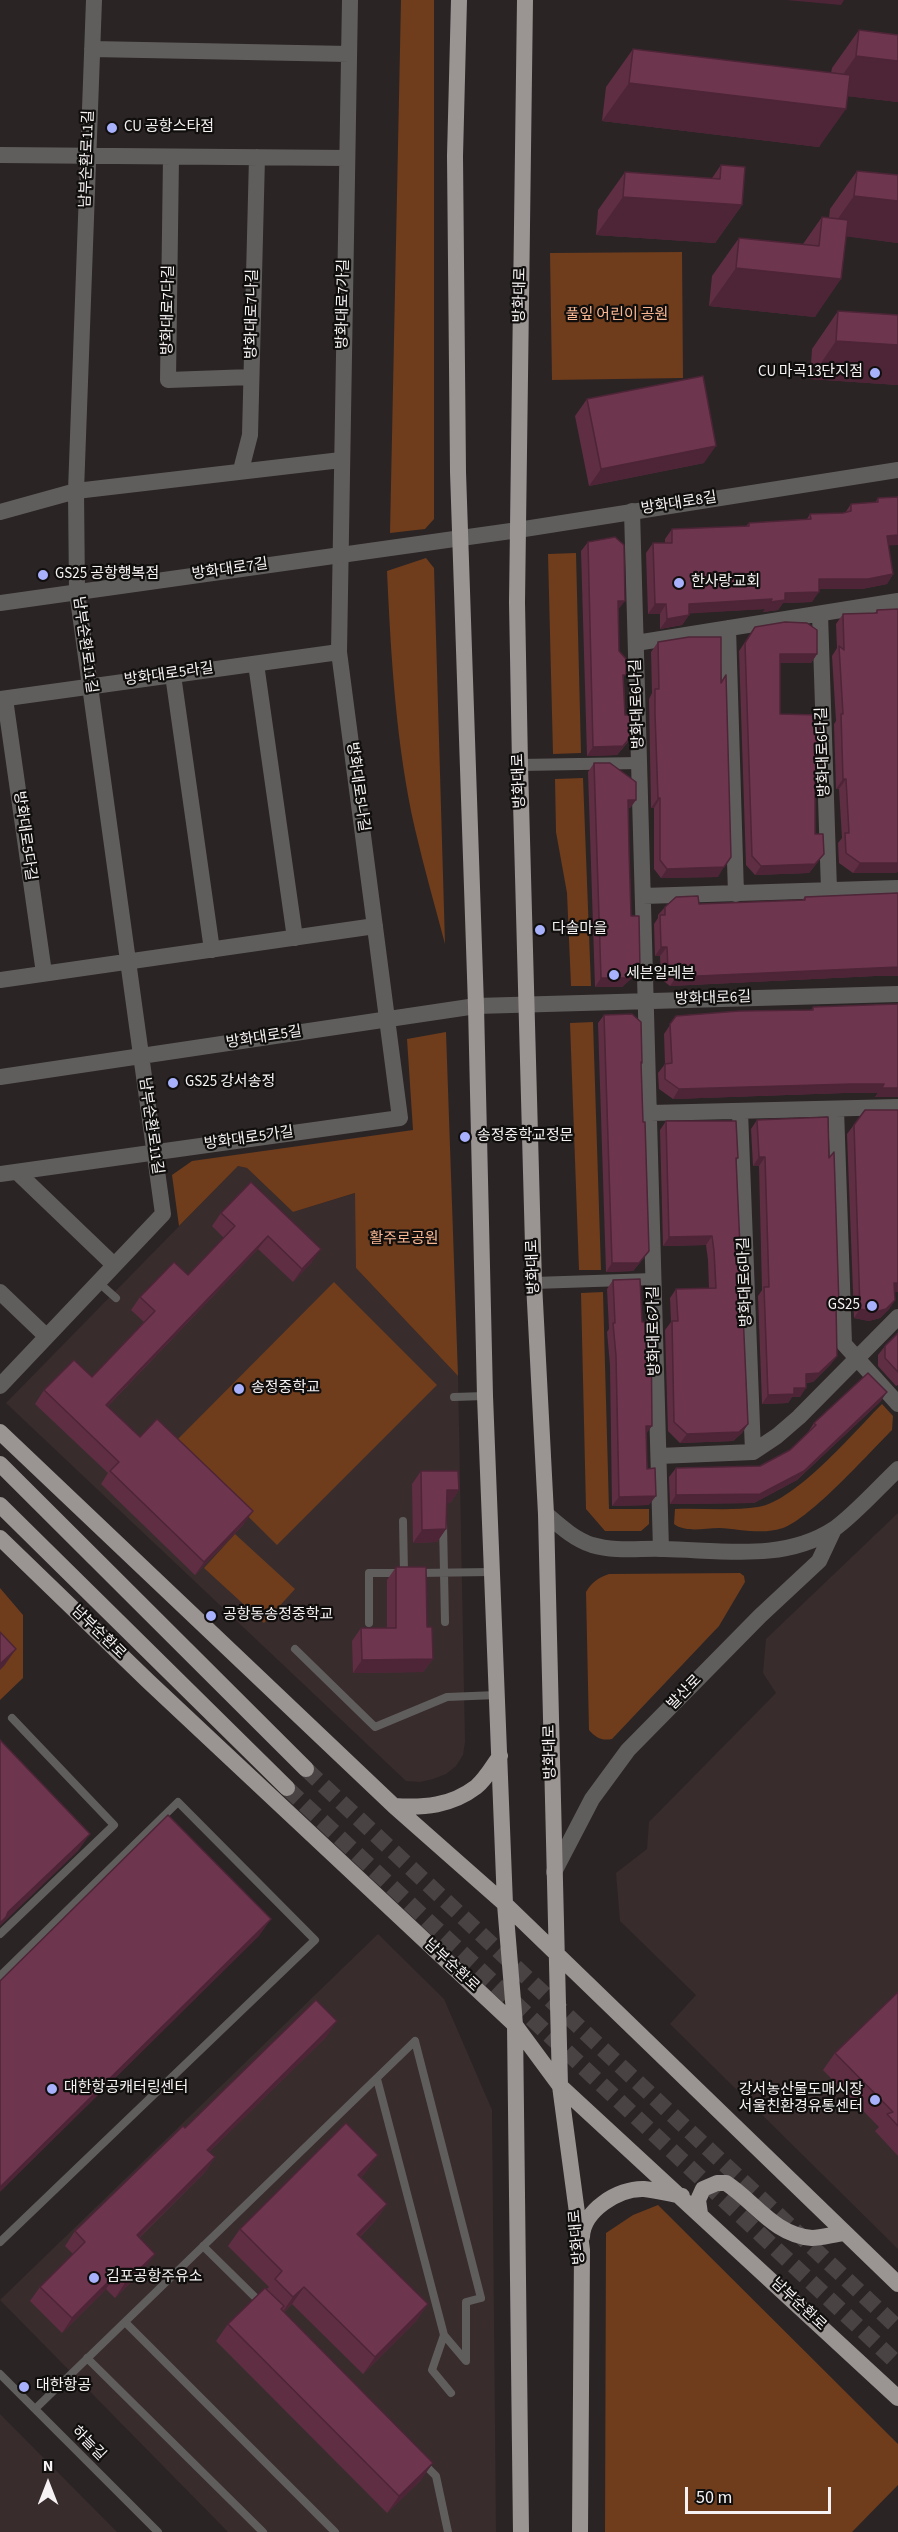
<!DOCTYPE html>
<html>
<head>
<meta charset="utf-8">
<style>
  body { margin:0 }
  #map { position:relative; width:898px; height:2532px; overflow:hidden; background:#2a2425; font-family:"Source Sans 3",sans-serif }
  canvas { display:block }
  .north { position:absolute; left:18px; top:2454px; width:60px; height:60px; -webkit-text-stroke:4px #110e0e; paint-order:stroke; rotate:0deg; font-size:16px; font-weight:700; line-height:24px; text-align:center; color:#f6f2f3 }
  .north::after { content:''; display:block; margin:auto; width:21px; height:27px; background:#f6f2f3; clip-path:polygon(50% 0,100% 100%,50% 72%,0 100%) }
  .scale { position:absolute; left:685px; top:2487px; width:146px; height:27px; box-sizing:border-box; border:3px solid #f6f2f3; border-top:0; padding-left:8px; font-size:18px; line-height:21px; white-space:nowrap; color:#f6f2f3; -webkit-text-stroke:4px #110e0e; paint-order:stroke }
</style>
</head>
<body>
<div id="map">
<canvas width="898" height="2532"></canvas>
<div class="north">N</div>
<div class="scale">50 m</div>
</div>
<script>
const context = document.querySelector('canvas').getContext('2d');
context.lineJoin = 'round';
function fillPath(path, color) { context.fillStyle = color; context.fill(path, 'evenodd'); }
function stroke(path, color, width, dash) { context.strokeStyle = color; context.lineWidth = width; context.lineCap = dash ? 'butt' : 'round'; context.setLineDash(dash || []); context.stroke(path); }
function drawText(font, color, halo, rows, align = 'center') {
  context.font = font + ' "Source Sans 3","Noto Sans KR",sans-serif'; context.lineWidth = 4.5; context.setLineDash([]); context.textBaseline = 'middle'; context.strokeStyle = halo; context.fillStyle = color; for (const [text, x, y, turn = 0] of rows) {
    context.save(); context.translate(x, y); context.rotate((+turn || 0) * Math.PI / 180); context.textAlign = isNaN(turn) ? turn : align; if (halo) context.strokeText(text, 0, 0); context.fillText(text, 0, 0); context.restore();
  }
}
const built = new Path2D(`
  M238,1166L247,1168L293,1212L356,1193V1268L458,1376L465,1742L463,1755L456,1766L446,1774L433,1779L420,1782L406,1781L6,1403Z
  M898,1513V2249L670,2024L696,1995L620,1921L616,1873L647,1849L649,1822L776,1693L763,1673L766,1639Z
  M378,1934L444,1999L492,2110L496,2532H228L0,2300Z
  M0,2414L117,2532H0Z`);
const green = new Path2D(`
  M401,0H434V519L425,529L390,533Z
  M682,252L683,378L552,380L550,253Z
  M576,553L581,753L553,754L548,554Z
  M426,558L434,568L445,944C435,906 424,868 415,829C396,745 391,657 387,571Z
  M583,778L591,986H571L567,893L556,832L555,779Z
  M593,1022L601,1270H579L570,1023Z
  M446,1032L458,1376L356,1268L355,1193L293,1212L247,1168L238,1166L179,1226L172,1175L192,1161L413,1130L407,1039Z
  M334,1282L437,1385L277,1545L174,1443Z
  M603,1292L609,1509H649V1524L641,1531H605L586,1509L581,1293Z
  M882,1404L893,1416L892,1430C868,1454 811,1518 783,1528C763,1535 739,1529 719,1528C704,1528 686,1533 674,1524L675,1509C702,1508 732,1511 758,1507C796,1501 854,1432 882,1404Z
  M235,1534L295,1589L264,1623L204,1568Z
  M740,1573L744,1576L745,1582L719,1626L612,1739C602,1741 596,1738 589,1730L586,1592C592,1582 598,1578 609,1574Z
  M0,1588L23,1615V1678L0,1700Z
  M658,2205L898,2444V2485L852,2532H605L606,2233L633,2215Z`);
const primaryTunnel = new Path2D(`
  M306,1769L898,2328
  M287,1788L898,2364`);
const service = new Path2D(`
  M98,1282L116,1298
  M454,1397L485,1396
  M403,1521L404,1573
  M443,1523L445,1622
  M417,1573L492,1572
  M369,1623V1573H401
  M295,1649L375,1727L447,1697L497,1695
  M0,1934L114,1825L12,1718
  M0,1976L178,1802L315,1940L0,2242
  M415,2041L481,2298L466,2302V2361L444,2335
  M377,2079L444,2335L432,2370L451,2393
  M203,2246L263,2305
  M125,2322L335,2532
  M87,2358L263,2532
  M0,2374L158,2532
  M35,2409L415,2041
  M421,2461L436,2476L448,2532`);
const pedestrian = new Path2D(`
  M520,765L639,763
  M534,1283L654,1279`);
const minor = new Path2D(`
  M92,49L349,54
  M0,155L347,158
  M171,157L168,380L251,377
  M241,470L250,435L257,157
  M632,511L661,1549
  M0,512L76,491L341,460
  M820,614L829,890
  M728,628L736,894
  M636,643L898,601
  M256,664L295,938
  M173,675L212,950
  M0,699L339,652
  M5,699L44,973
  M643,896L898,888
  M0,980L375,926
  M0,1077L476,1006L898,994
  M836,1109L844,1344L898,1404
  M740,1111L753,1452
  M650,1113L898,1107
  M17,1172L114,1265
  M0,1174L400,1118L339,652L350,0
  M0,1292L46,1336
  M0,1386L163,1214L77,592L76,491L94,0
  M659,1456L753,1452L777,1436L799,1417L898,1317`);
const tertiary = new Path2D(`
  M0,603L518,530L898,470
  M546,1514C560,1526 574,1539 592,1545C616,1552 640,1548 664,1549C721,1550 784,1562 834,1529C854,1515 880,1486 898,1469
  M554,1872L592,1799L628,1750L760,1616L819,1561L834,1529`);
const primary = new Path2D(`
  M459,0L455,156L458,472L476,1006L485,1396L505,1904L515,2025L521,2532
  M525,0L517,602L520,765L534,1283L546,1514L560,2086L582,2250L580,2532
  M0,1432L394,1806L505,1904L898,2284
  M0,1464L306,1769
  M0,1505L287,1788
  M0,1538L148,1681L515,2025L560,2086L898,2398
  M394,1806C424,1808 451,1806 476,1787C485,1780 493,1766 500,1756
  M700,2214L698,2200L703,2189L717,2183H726C755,2202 774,2235 812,2238C822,2238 834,2234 845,2233
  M582,2237C583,2211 618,2188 644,2189C656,2190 669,2194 682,2196`);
const wall = new Path2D(`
  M859,30L898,35V102L847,96L819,147L602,121L606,87L633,49L831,73L832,68Z
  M721,165L742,205L715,243L596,235L598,210L625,172L712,178Z
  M857,171L898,175V243L846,236L815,317L709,306L712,276L739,238L803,244L822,217L829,218L830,209Z
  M838,311L898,315V385L810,379L812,349Z
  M587,399L704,463L589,486L575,416Z
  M898,497V545H888L893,574L887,584L862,589H819L812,602L783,603L778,610L763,612L765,609L689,613V615L682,625L660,629V614H648L646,553L653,543H665V539L672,529L746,526L749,523L807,519L810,514L845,513L851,504L875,503L878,498Z
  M588,542L618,610L619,651L624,679L625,715L628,742L617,755L587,756L581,551Z
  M898,609V871L896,873H853L839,863L838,843L842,838L839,789H836L834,724L836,721L832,656L837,648L836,624L843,614L875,613L877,610Z
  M755,627L817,654L811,663H780V714L815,789V834L824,854L809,873L755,875L746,865L739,651Z
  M658,642L721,682L726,675L718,877L661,878L654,869V808H651L649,699L652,693L651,652Z
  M594,763L636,800L630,808H628L633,977L622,987H595L588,772Z
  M805,897L875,976L670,986L661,979L660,956H655L654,924L658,918V915L665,907L699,904L802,900Z
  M898,1004V1097H875L878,1093H844L673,1099L659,1089L658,1073L665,1064L664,1034L676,1016L811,1010L813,1007Z
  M604,1015L642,1063L641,1065L642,1260L633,1271L606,1272L598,1023Z
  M865,1110H898V1292H895V1300L889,1309L880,1318L869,1321L854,1318L847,1134Z
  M757,1120L829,1158L839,1305L836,1309L837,1356L830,1365L813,1382L806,1383L800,1397H792L788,1403L762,1404L758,1296L762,1290L759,1166H753L751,1129Z
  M666,1121L738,1158L736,1161L748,1424L742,1433L733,1441L680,1443L668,1431L665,1330L671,1322L670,1298L676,1289L709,1288L708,1260L706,1245L663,1246L660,1130Z
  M251,1182L312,1262L293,1282L258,1249L107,1407L140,1437L244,1524L195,1575L101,1484L108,1473L35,1404L44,1390L92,1377L144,1322L131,1310L140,1297L188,1275L224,1238L212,1226L221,1213Z
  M613,1280L646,1434L649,1505L612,1506L610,1365L607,1332L609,1329L607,1289Z
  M898,1333V1385L896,1386L878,1366V1355L885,1346Z
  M881,1401L797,1480L754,1503L670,1504L669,1477L676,1468L760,1466L790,1450L808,1432L814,1423Z
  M421,1471L459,1490L450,1503H447L446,1529L437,1542L413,1543L412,1484Z
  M396,1567L427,1627L433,1659L423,1672L353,1673L352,1641L361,1628H387V1580Z
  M898,1992V2156L875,2131L879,2127L823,2070L835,2053Z
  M327,2036L209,2152L215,2157L205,2172L139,2238L145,2268L115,2298L106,2289L62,2333L30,2301L40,2287L73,2254L65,2246L75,2231L185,2128Z
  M366,2172L361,2177L387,2204L375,2221L360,2237L428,2304L416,2321L363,2374L292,2304L284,2312L421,2480L387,2513L216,2341L228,2324L269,2287L228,2246L240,2229Z`);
const shadedWall = new Path2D(`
  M786,0H844L841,5Z
  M856,56L898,61V102L829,94Z
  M629,83L846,109L819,147L602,121Z
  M854,196L898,201V243L827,234Z
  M623,197L742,205L715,243L596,235Z
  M736,268L841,279L815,317L709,306Z
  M836,341L898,345V385L810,379Z
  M716,446L704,463L589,486L601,469Z
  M898,535V545L880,546L887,536Z
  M893,574L887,584L862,589H812L819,579Z
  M819,592L812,602L783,603L778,610L763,612L770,602L785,593Z
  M772,599L765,609L682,614L689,604Z
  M618,601H625L618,610Z
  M655,604H666L660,614H648Z
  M689,615L682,625L660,629L667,619Z
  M780,654H817L811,663H774Z
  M634,733L617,755L587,756L593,747Z
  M843,779H846L839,789H836Z
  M815,780H821L815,789Z
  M658,798H660L654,808H651Z
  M628,800H636L630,808L622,809Z
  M824,854L809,873L755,875L761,866Z
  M860,863H898V871L896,873H853Z
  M724,867L718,877L661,878L667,869Z
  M661,947H667L660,956H655Z
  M881,967H898V976H875L670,986L676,977Z
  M640,969L633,977L622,987H595L601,978Z
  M851,1084H884L898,1088V1097H875L878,1093H844L673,1099L679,1089Z
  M759,1157H765L759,1166H753Z
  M268,1236L258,1249L96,1418L106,1405Z
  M712,1236L706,1245L663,1246L669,1237Z
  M321,1249L312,1262L293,1282L302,1269Z
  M649,1251L633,1271L606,1272L612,1263Z
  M894,1283H898V1292H888Z
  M895,1300L889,1309L880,1318L869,1321L854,1318L860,1309Z
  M837,1356L830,1365L813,1382L800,1383L806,1374Z
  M794,1388H806L800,1397H792L788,1403L762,1404L768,1395Z
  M887,1392L881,1401L797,1480L754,1503L670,1504L676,1495L760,1494Z
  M748,1424L742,1433L733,1441L680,1443L687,1434Z
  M646,1426H652L646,1434Z
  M447,1490H459L450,1503H438Z
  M656,1496L649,1505L612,1506L619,1497Z
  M253,1511L244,1524L195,1575L204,1562Z
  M446,1529L437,1542L413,1543L422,1530Z
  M16,1649L4,1666L0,1670V1664Z
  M433,1659L423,1672L353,1673L362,1660Z
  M90,1834L78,1851L0,1926V1923L8,1912Z
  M271,1919L259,1936L0,2192V2187Z
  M337,2021L327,2036L197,2164L207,2150Z
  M378,2155L366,2172L346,2192L358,2175Z
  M215,2157L205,2172L126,2250L137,2235Z
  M387,2204L375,2221L345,2251L357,2234Z
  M155,2254L145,2268L115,2298L125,2283Z
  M116,2274L106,2289L62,2333L72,2318Z
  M304,2287L292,2304L281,2314L293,2297Z
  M428,2304L416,2321L363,2374L375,2357Z
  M433,2463L421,2480L387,2513L399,2496Z`);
const building = new Path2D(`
  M859,30L898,35V61L856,56Z
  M633,49L850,75L846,109L629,83Z
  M721,165L745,167L742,205L623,197L625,172L720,179Z
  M857,171L898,175V201L854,196Z
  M822,217L848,220L841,279L736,268L739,238L819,246Z
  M838,311L898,315V345L836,341Z
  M703,376L716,446L601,469L587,399Z
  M898,497V535L887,536L893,574L868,579H819V592L785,593V600L770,602L772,599L689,604V615L667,619L666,604H655L653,543H672V529L749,526V523L811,519L810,514L843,513L851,511V504L878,502V498Z
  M615,537L624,545L625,601H618L619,651L626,659V675H623L625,715H634V733L623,746L593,747L588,542Z
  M898,609V863H860L846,853L845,833H849L846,779H843L841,714H843L839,646L844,650L843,614L877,613V610Z
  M785,622L807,623L817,630V654H780V714L819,715L821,780H815V834H823L824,854L815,864L761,866L752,856L745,643L755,627Z
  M689,637H721V683L726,675L731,857L724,867L667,869L660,860V798H658L655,714V689H659L658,642Z
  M594,763H610L636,782V800H628L629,851L631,916H639L640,969L628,978H601Z
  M898,893V967L676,977L668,970L667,947H661L660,915H665V907L676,897L698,896L699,904L805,900V897Z
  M898,1004V1088H882L884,1084H851L679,1089L665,1079V1064L672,1063L670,1024L676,1016L739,1011L813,1010V1007Z
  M632,1014L641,1022L642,1063L641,1062L643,1122H645L649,1251L639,1263H612L604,1015Z
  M865,1110H898V1283H894L895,1300L886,1309L875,1312L860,1309L854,1125Z
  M828,1117L829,1158L834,1152L839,1305L836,1304L837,1356L819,1373L806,1374V1388H794V1394L768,1395L764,1287H769L765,1157H759L757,1120Z
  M666,1121H736L738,1158H736L748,1424L739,1432L687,1434L674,1422L672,1321H678L676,1289L716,1288L714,1251L712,1236L669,1237Z
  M251,1182L321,1249L302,1269L268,1236L106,1405L140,1437L157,1419L253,1511L204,1562L110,1471L119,1462L44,1390L74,1360L92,1377L155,1311L140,1297L174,1262L188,1275L235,1226L221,1213Z
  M640,1279L642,1322H651L652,1426H646L647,1469L655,1468L656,1496L619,1497L616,1356L613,1323H615L613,1280Z
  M898,1333V1372L885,1358V1346Z
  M868,1373L887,1392L804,1471L760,1494L676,1495V1468L760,1466L790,1450L816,1425L814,1423Z
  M421,1471H458L459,1490H447L446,1529L422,1530Z
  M396,1567H426L427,1627H432L433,1659L362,1660L361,1628H396Z
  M0,1632L16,1649L0,1664Z
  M0,1740L90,1834L8,1912L6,1917L0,1923Z
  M168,1815L271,1919L0,2187V1981Z
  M898,1992V2126L887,2114L893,2112L835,2053Z
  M316,2000L337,2021L207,2150L215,2157L137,2235L155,2254L125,2283L116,2274L72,2318L40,2287L85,2242L75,2231L183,2126L185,2128Z
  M346,2123L378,2155L358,2175L387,2204L357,2234L428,2304L375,2357L304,2287L293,2297L275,2279L282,2271L240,2229Z
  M265,2288L284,2306L281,2309L433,2463L399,2496L228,2324Z`);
const markers = [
  [112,128,6,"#a7b1fc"],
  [875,373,6,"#a7b1fc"],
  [43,575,6,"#a7b1fc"],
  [679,583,6,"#a7b1fc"],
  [540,930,6,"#a7b1fc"],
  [614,975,6,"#a7b1fc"],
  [173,1083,6,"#a7b1fc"],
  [465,1137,6,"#a7b1fc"],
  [872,1306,6,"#a7b1fc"],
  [239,1389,6,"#a7b1fc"],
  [211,1616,6,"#a7b1fc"],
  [52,2089,6,"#a7b1fc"],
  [875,2100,6,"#a7b1fc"],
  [94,2278,6,"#a7b1fc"],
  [24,2387,6,"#a7b1fc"]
];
const poiNames = [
  ["CU 공항스타점",124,128],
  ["CU 마곡13단지점",863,373,"right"],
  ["GS25 공항행복점",55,575],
  ["한사랑교회",691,583],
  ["다솔마을",552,930],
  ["세븐일레븐",626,975],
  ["GS25 강서송정",185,1083],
  ["송정중학교정문",477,1137],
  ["GS25",860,1306,"right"],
  ["송정중학교",251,1389],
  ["공항동송정중학교",223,1616],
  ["대한항공캐터링센터",64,2089],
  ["강서농산물도매시장",863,2091,"right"],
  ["서울친환경유통센터",863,2108,"right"],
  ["김포공항주유소",106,2278],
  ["대한항공",36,2387]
];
const streetNames = [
  ["남부순환로11길",88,159,-88],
  ["방화대로",521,295,-89],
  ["방화대로7가길",344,304,-89],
  ["방화대로7다길",169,310,-89],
  ["방화대로7나길",253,314,-89],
  ["방화대로8길",679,504,-9],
  ["방화대로7길",230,570,-8],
  ["남부순환로11길",84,645,82],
  ["방화대로5라길",169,675,-8],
  ["방화대로6나길",638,704,-92],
  ["방화대로6다길",824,752,-92],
  ["방화대로",520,781,-92],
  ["방화대로5나길",357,787,82],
  ["방화대로5다길",24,836,82],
  ["방화대로6길",713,999,-2],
  ["방화대로5길",264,1038,-9],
  ["남부순환로11길",150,1126,82],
  ["방화대로5가길",249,1139,-8],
  ["방화대로",534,1267,-92],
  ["방화대로6마길",746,1282,-92],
  ["방화대로6가길",655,1331,-91],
  ["남부순환로",98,1633,44],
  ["발산로",685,1693,-46],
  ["방화대로",551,1752,-91],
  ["남부순환로",451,1966,43],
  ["방화대로",578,2237,-95],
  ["남부순환로",798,2305,43],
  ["하늘길",88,2444,45]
];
const parkNames = [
  ["풀잎 어린이 공원",617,316],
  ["활주로공원",404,1240]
];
fillPath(built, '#382c2d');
fillPath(green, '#6f3c1c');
stroke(primaryTunnel, '#494344', 16, [16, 8]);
stroke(service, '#605e5d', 8);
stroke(pedestrian, '#605e5d', 12);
stroke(minor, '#605e5d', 16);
stroke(tertiary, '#605e5d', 16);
stroke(primary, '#9a9593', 16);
fillPath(wall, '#5f2e43');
fillPath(shadedWall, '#4d2537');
fillPath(building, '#6e354e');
stroke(building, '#4d2537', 1.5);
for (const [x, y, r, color] of markers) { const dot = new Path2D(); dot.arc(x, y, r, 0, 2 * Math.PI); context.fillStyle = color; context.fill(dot); stroke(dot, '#110e0e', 2); }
drawText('15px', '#f6f2f3', '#110e0e', poiNames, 'left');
drawText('15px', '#f6f2f3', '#110e0e', streetNames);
drawText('15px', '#fcb892', '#110e0e', parkNames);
</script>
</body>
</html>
